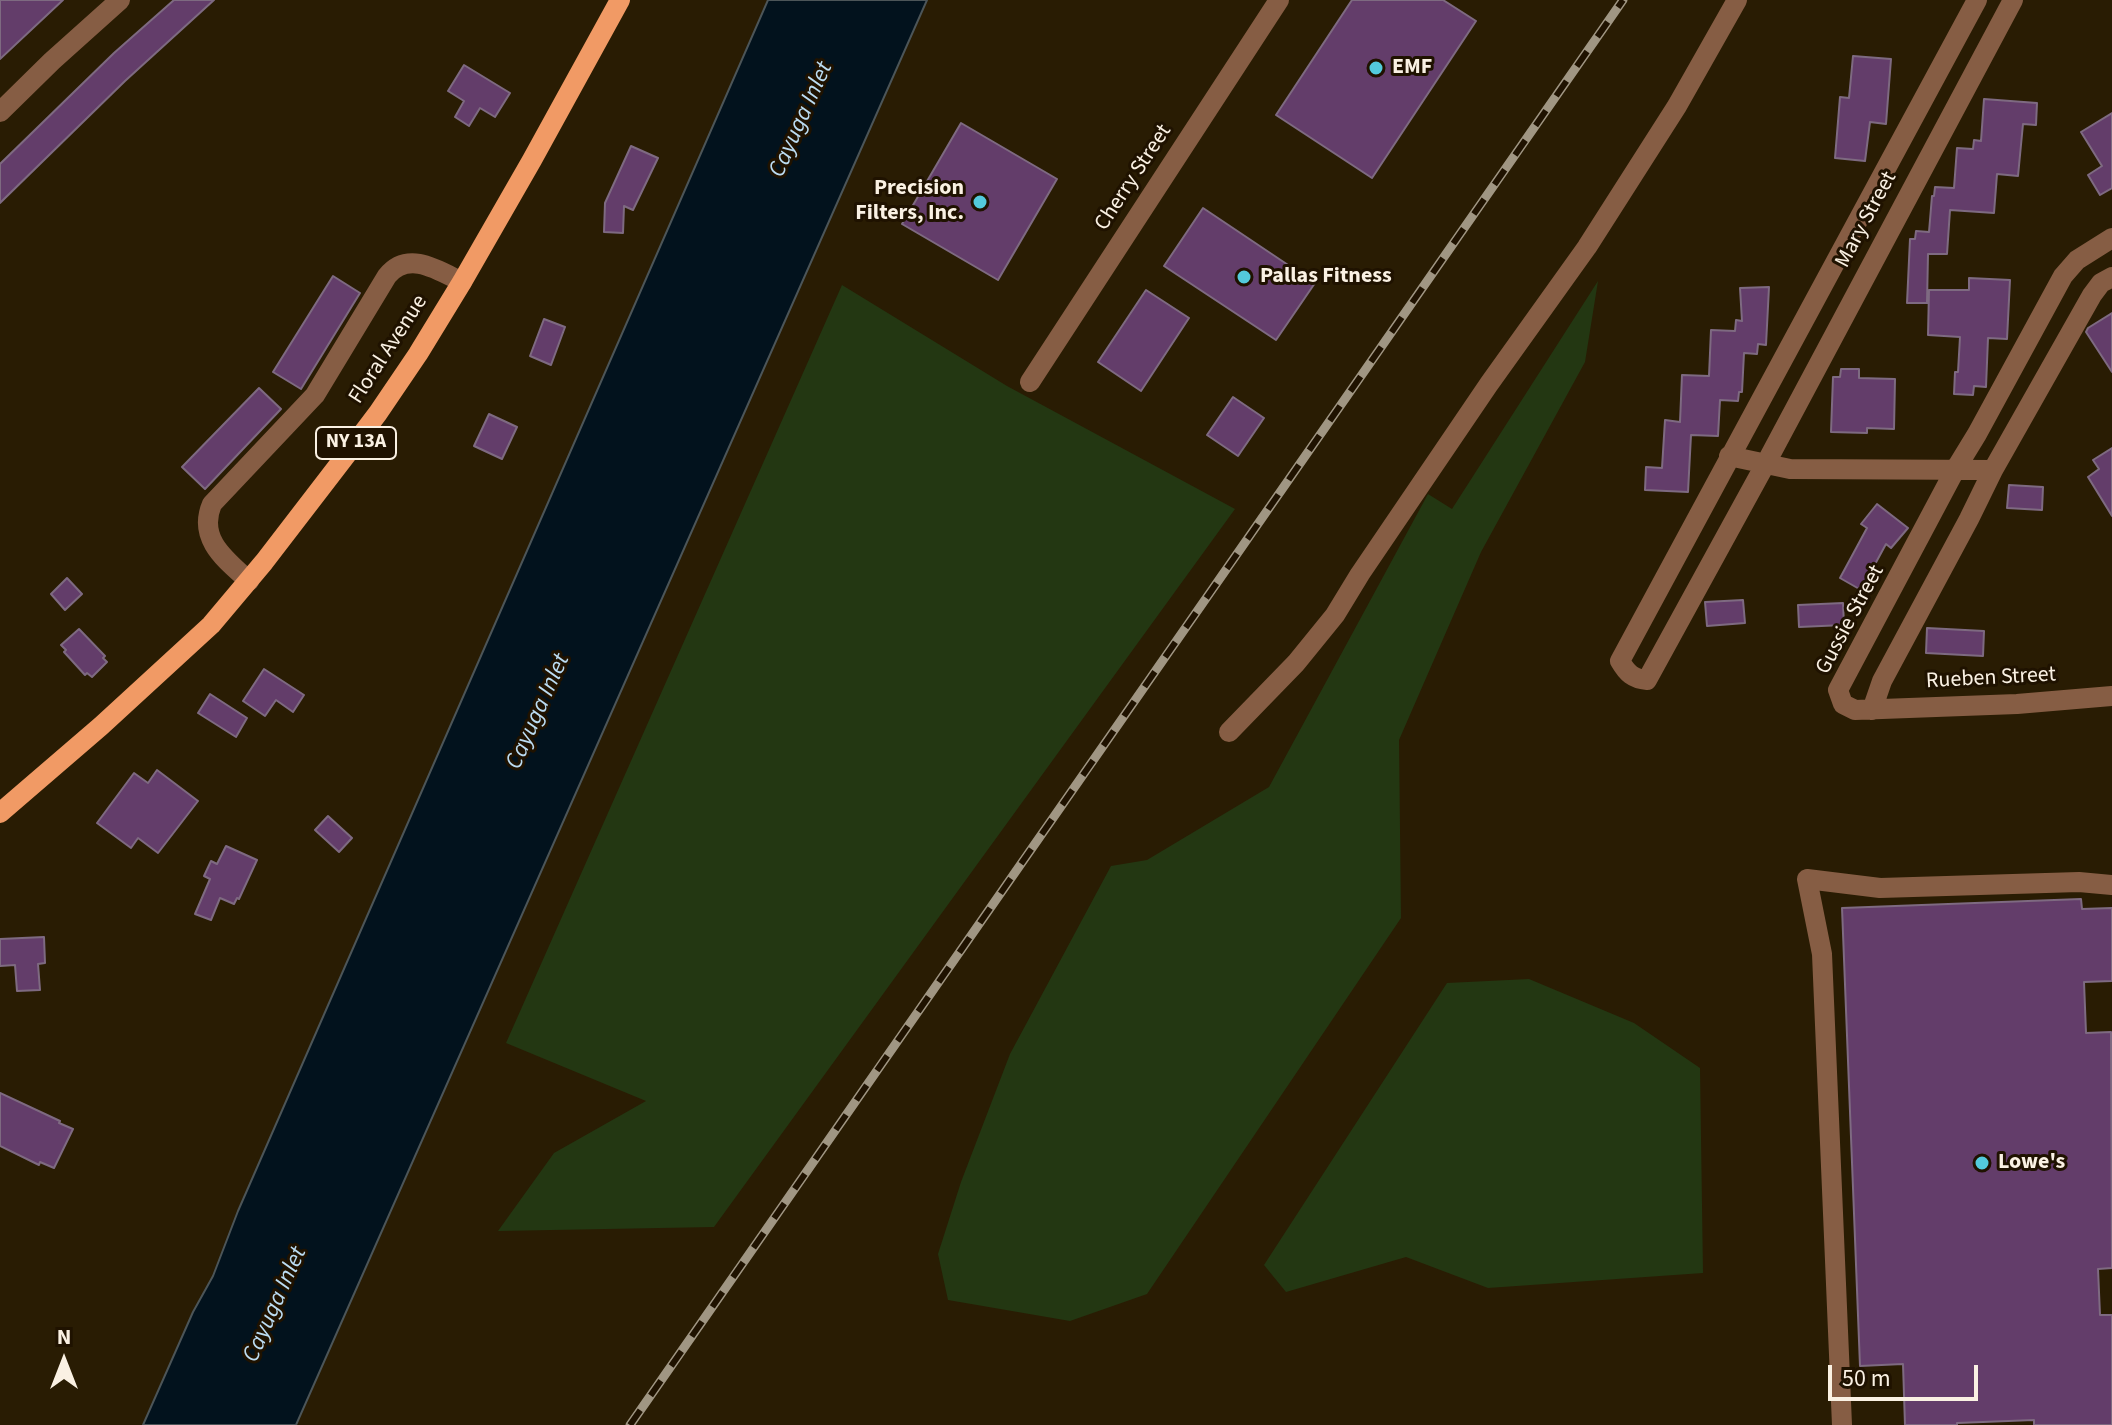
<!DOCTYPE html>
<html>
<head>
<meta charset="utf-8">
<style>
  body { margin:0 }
  #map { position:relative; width:2112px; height:1425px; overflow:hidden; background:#291c03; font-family:"Source Sans 3",sans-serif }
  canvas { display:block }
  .north { position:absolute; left:24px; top:1321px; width:80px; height:80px; -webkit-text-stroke:6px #1f1200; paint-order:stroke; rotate:0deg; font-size:22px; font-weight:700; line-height:32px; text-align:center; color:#faf1e3 }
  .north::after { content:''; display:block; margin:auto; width:28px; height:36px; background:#faf1e3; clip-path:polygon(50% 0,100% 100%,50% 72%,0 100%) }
  .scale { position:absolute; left:1828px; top:1365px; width:150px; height:36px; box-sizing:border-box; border:4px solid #faf1e3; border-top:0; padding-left:10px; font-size:24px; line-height:28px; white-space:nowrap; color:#faf1e3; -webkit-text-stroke:6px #1f1200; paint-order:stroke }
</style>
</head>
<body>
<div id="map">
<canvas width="2112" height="1425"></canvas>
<div class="north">N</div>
<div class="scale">50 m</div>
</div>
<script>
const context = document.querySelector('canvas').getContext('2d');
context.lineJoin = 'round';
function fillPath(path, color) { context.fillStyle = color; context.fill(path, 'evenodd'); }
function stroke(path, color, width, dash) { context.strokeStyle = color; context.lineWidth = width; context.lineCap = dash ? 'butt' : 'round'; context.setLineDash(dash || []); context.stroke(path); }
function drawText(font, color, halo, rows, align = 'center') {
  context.font = font + ' "Source Sans 3",sans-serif'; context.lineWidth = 6; context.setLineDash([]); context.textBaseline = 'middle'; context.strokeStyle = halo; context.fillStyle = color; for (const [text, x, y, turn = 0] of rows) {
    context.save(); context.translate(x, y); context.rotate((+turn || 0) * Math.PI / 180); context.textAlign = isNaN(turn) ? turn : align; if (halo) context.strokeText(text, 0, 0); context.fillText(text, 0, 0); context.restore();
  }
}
const green = new Path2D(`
  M1598,281L1585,362L1481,552L1399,740L1401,918L1147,1294L1070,1321L948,1300L938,1254L961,1182L1010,1054L1111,866L1147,860L1269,787L1428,494L1452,509Z
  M842,285L1007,386L1235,509L714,1227L498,1231L554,1153L646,1101L506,1043Z
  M1529,979L1634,1023L1700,1068L1703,1273L1488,1288L1406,1257L1286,1292L1264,1265L1447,983Z`);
const water = new Path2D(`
  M768,0H927L296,1425H143L193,1312L213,1276L238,1211Z`);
const building = new Path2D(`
  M0,0H63L0,59Z
  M174,0H214L125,81L0,203V164L114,53Z
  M1352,0H1443L1476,21L1372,178L1276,115Z
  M1853,56L1891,59L1886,124L1870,122L1865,161L1835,158L1840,97L1849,98Z
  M464,65L510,93L495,117L480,108L469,126L455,117L464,101L448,91Z
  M1984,99L2037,103L2036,125L2023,124L2018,176L1997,174L1994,213L1950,210L1947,254H1928L1927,303H1907L1910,239H1915L1916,231L1929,232L1932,196H1934L1935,187L1954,188L1957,148L1973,149L1974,140L1981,141Z
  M2112,113V188L2100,195L2088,175L2102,166L2081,132Z
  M961,123L1057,179L998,280L902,224Z
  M631,146L658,158L633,210L624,206L623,233L604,232L605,203Z
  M1203,208L1315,283L1276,340L1164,266Z
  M333,276L360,293L301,389L273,372Z
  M1969,278L2010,280L2007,339L1988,338L1986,387L1974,386L1973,395L1954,394L1955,372H1958L1960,337L1928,335L1929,290H1969Z
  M1769,287L1766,345L1758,344L1757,354L1744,353L1742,392H1739L1738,401L1720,400L1718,436L1691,435L1688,492L1645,490L1646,467L1662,468L1665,420L1680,422L1682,375L1709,376L1711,330L1735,331L1736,320L1742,321L1740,288Z
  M1146,290L1189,318L1141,391L1098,362Z
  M2112,313V372L2086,332L2088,328Z
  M544,319L565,327L551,365L530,356Z
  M1841,369H1859V378L1895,379L1894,429L1867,428V433L1831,432L1833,377H1840Z
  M259,388L281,409L205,489L182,467Z
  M1233,397L1264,418L1238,456L1207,435Z
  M489,414L517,427L502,459L474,446Z
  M2112,448V516L2088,477L2099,469L2093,460Z
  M2009,485L2043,487L2042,510L2007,508Z
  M1877,504L1908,528L1891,548L1886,544L1861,590L1840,578L1867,528L1861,524Z
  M67,578L82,594L65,610L51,594Z
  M1743,600L1745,623L1707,626L1705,602Z
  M1843,603L1844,625L1799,627L1798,605Z
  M1927,628L1984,631L1983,656L1926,653Z
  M79,629L105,656L103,658L107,662L92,677L87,673L85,675L64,652L66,650L61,645Z
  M264,669L304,695L293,712L276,700L265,716L243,701Z
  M210,694L247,718L236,737L198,713Z
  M157,770L198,801L158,853L138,838L131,848L97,823L134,773L148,783Z
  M328,816L352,838L339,852L315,830Z
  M226,846L257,860L239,899L237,898L234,904L220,898L211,920L195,914L210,879L204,876L211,861L217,864Z
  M2081,899L2082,909L2112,908V981L2084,982L2086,1033L2111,1032L2112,1268L2098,1269L2100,1315H2112V1425H2034V1420L1957,1423V1425H1905L1903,1364L1860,1366L1842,908Z
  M44,937L45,963L38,964L40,990L17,991L15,965L0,966V939Z
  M0,1093L60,1121L59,1123L73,1129L54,1168L40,1162L39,1165L0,1146Z`);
const minor = new Path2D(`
  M1977,0L1620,661C1627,673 1633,679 1647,680L1766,463L2013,0
  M0,112L52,61L120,0
  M2112,238L2077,260L2063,276L1977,434L1955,470L1838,690L1843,704L1855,710L2017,704L2112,696
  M1030,382L1279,0
  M1729,456L1790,469L1993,470
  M249,581C226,560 197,539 212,504L315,395L387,276C408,250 438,270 462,282
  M1872,710L1882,681L1969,519L1993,470L2092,295L2101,283L2112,277
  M1229,732L1296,663L1335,615L1360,574L1489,384L1587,247L1677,106L1737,0
  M1842,1425L1822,954L1807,879L1880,888L2079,882L2112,885`);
const major = new Path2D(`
  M0,813L101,726L211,625L264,562L347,454L378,413L418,354L462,282L532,160L620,0`);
const rail = new Path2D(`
  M630,1425L1623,0`);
const markers = [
  [1376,68,8,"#53cadc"],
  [980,202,8,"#53cadc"],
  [1244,277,8,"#53cadc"],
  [1982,1163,8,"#53cadc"]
];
const shields = [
  [356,443,80]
];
const shieldNames = [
  ["NY 13A",356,443]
];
const poiNames = [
  ["EMF",1392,68],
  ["Precision",964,189,"right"],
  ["Filters, Inc.",964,214,"right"],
  ["Pallas Fitness",1260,277],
  ["Lowe's",1998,1163]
];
const streetNames = [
  ["Cherry Street",1134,178,-57],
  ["Mary Street",1867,220,-62],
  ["Floral Avenue",389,350,-57],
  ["Gussie Street",1851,620,-62],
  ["Rueben Street",1991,679,-3]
];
const waterNames = [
  ["Cayuga Inlet",802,120,-66],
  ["Cayuga Inlet",539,712,-66],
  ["Cayuga Inlet",276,1305,-66]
];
fillPath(green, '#233712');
fillPath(water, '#02121d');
stroke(water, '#4c5558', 2);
fillPath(building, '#633d6a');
stroke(building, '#7e6a81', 2);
stroke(minor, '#865d44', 20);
stroke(major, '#f19a65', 20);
stroke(rail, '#a09683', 9);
stroke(rail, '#1f1200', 6, [18]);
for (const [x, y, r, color] of markers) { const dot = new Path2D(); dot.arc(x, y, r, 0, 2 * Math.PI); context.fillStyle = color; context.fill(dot); stroke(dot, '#1f1200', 3); }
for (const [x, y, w] of shields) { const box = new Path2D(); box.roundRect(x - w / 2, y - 16, w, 32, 6); context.fillStyle = '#1f1200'; context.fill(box); stroke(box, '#faf1e3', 2); }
drawText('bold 20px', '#faf1e3', null, shieldNames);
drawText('bold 22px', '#faf1e3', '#1f1200', poiNames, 'left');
drawText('22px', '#faf1e3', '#1f1200', streetNames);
drawText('italic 24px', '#bbdcf2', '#1f1200', waterNames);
</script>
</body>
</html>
